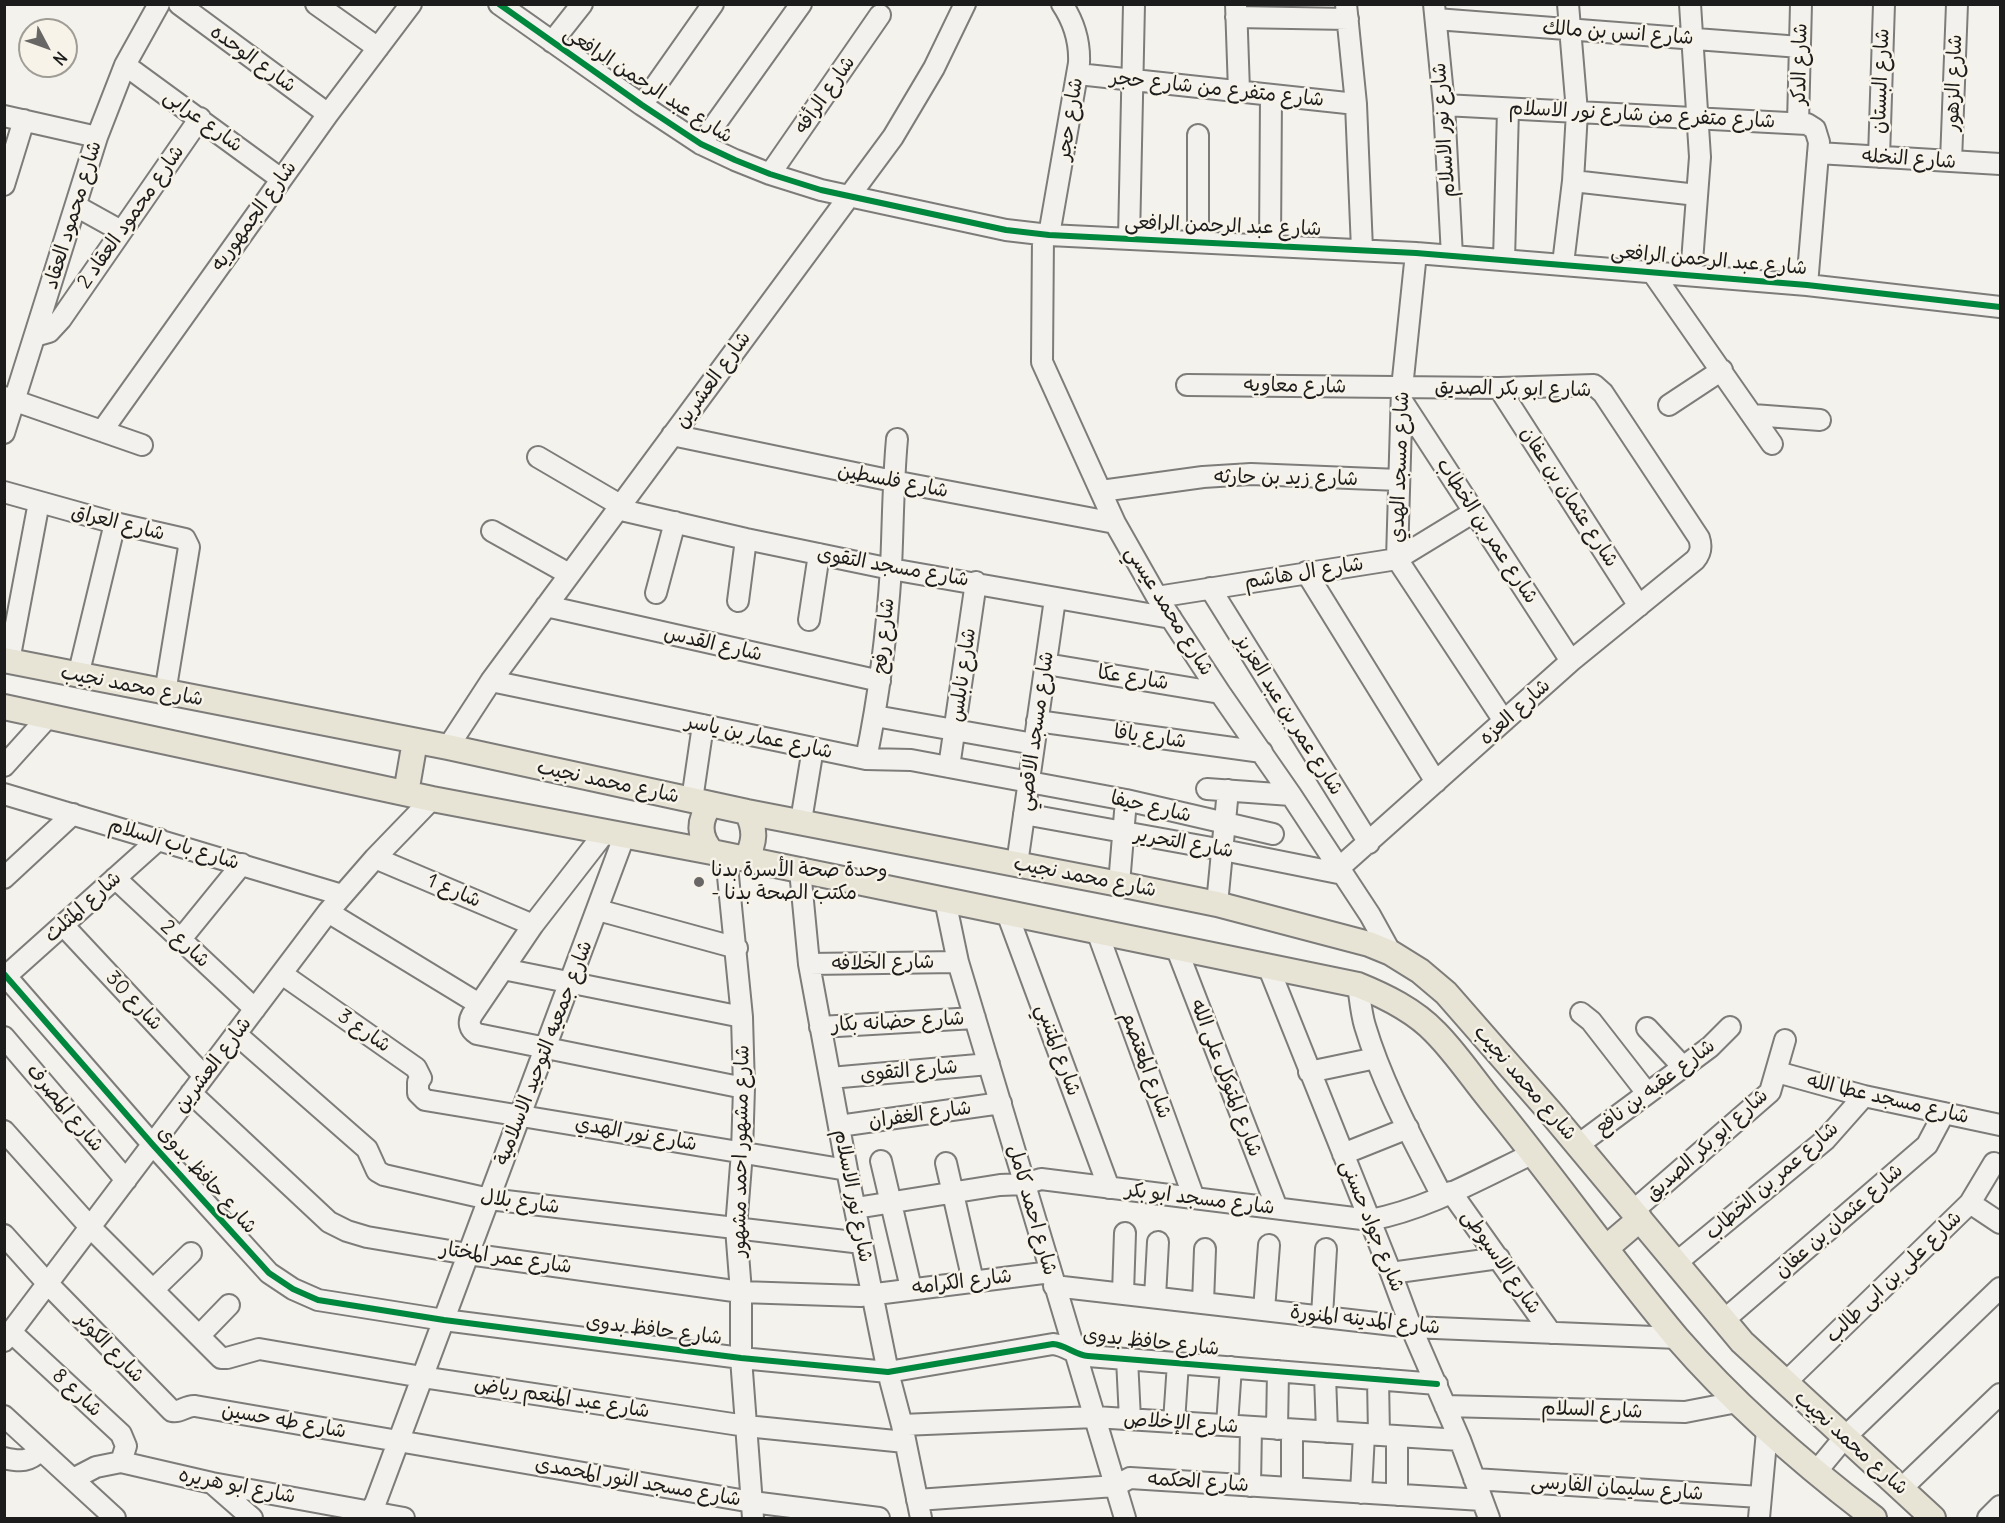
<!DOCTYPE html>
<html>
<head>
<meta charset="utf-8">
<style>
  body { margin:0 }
  #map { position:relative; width:2005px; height:1523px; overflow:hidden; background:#f4f2ec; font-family:Delius,sans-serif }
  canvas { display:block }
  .frame { position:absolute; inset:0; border:6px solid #1c1c1c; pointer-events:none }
  .north { position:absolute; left:18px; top:18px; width:60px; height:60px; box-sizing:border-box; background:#f7f3e8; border:2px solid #9f9d96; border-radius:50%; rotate:131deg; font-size:16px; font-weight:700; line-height:24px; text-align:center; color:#1c1c1c }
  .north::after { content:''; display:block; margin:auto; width:21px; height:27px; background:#686765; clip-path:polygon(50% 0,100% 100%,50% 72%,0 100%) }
</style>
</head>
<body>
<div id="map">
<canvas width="2005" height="1523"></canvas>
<div class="frame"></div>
<div class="north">N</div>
</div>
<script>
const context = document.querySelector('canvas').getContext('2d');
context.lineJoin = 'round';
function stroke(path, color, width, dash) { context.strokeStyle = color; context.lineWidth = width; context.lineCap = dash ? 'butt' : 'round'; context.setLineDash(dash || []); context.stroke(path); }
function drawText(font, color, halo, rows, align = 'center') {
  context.font = font + ' Delius,"Playpen Sans Arabic",sans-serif'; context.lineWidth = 5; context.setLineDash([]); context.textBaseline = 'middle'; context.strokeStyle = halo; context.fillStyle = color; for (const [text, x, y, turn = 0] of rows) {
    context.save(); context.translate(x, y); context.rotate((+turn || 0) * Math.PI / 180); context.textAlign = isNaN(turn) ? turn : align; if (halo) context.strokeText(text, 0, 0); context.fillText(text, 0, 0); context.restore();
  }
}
const minor = new Path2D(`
  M179,4L328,114
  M316,4L378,48
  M499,4L642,105L701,144L735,160L770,174L821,190L1006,230L1049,235L1416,253L1807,285L2000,307
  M1236,4L1239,91
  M1346,4L1356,104L1362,249
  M1434,4L1444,105L1452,256
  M1690,4L1700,157L1691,275
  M1236,17L1348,19
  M1436,19L1800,47
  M552,42L582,4
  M125,65L281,179
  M1078,74L1356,104
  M642,105L713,4
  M1444,105L1807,124L1815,129L1819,142L1807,285
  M4,116L97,137
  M1798,123L1801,4
  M701,144L801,4
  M1818,153L2000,164
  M1879,157L1884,4
  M1951,161L1957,4
  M770,174L880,15
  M1573,181L1697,195
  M4,185L24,120
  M76,206L121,231
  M1043,235L1042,362L1115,523L1157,597L1220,693L1291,795L1370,915L1391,953
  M1049,235L1079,63C1080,41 1074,22 1062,4
  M1129,239L1134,4
  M1198,242V135
  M1270,245L1271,95
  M1416,253L1402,388L1397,559L1504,721
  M1504,260L1508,109
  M1563,264L1573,181L1577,112L1568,4
  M1652,272L1772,444
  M35,336L49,332L61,319L200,118
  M1187,385L1499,388L1594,385L1603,393L1699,538C1702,547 1701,553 1695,560L1571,661L1339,868
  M1499,388L1639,606
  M4,397L142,445
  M1402,401L1571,661
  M1669,405L1722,370
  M1753,415L1820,420
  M102,431L328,114L411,4
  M4,433L97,137L125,65L159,4
  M672,435L893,481L1115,523
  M538,457L620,505
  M1101,491L1203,477L1251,474L1399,480
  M4,492L115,523L185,539L189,547L165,693
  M617,509L746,539L891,569L1171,618
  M492,531L569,574
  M1306,572L1436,782
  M1210,588L1369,843
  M656,593L675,522
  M1157,597L1397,559L1474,512
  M738,601L746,539
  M546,606L880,681
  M809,620L819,554
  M9,661L39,502
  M1046,664L1220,693
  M78,676L115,523
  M491,681L866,759L911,760L1126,800L1273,834
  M875,716L1034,744
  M1037,721L1262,752
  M448,747L491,681L893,137L934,68L965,4
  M866,759C879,696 887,632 891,568C893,525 893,482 897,439
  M4,766L49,716
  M949,767L976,582
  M1207,789L1291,795
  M4,794L342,895
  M692,800L703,725
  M1024,814L1223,850L1343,874
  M801,821L813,748
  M606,831L533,925L472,1015C468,1022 469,1029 477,1034L744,1088
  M726,856L742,1017L744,1088L742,1152L736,1228L741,1292V1358L753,1518
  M375,858L533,925
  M1017,864L1055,599
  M800,870L809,964L847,1170L888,1372L902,1425L921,1518
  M4,878L73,814
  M115,878L255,1009
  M1119,884L1126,800
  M945,900L958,962L1125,1518
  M1217,904L1228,790
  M598,910L737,948
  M328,912L479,1004
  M1007,913L1109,1188
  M63,925L204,1076
  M1097,931L1194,1198
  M181,939L242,864
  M1176,947L1277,1208
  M809,964L958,962
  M1268,966L1391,1273L1411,1327L1460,1440L1489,1518
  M503,969L742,1017
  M4,974L153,1145L269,1273L293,1289L318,1300L444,1320L741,1358L888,1372L1053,1344C1066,1345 1075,1355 1088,1356L1437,1384
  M282,974L416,1068L421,1078L418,1082V1093L425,1100L847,1170
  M6,976L159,839
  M1358,985C1360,998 1361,1013 1365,1026C1383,1086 1414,1141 1442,1196
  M1581,1013L1591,1021L1647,1093
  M820,1027L975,1018
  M1647,1028L1683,1067
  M236,1034L367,1149L377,1171L384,1175L489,1199L862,1243
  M4,1037L126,1180
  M1309,1072L1376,1058
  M1777,1072L1864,1096L2000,1125
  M830,1078L989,1064
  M191,1093L329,1222L347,1231L367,1237L468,1254L741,1292L860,1296L1051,1272
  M839,1126L1001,1103
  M4,1131L90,1227L221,1358H227L259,1349L422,1377L746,1426L905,1442
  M1578,1145L1710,1047L1730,1027
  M1343,1154L1408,1128
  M881,1161L911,1288
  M946,1163L973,1281
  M1451,1192L1551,1333
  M1970,1203L2000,1223
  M856,1208L1000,1185L1025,1184L1041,1179L1370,1220C1428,1209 1481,1178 1534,1153
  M1633,1211L1770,1092L1785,1040
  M4,1235L48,1284L172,1411C181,1413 186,1405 195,1406L752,1502L879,1518
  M1676,1263L1825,1140L1864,1096
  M1391,1273L1499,1258
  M1054,1286L1411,1327L1678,1338
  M153,1290L191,1253
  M1123,1293L1125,1233
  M1155,1297L1158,1242
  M1203,1303L1205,1249
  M1264,1310L1269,1245
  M1322,1316L1326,1249
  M1724,1320L1927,1145L1944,1113
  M11,1332L121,1434L126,1446L121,1462
  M199,1336L229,1305
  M4,1341L328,912L375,858L432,799
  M1127,1359L1130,1419
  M1325,1375L1327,1432
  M1378,1379L1379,1435
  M1785,1383L1970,1203L1994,1163
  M1445,1406L1685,1412L1737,1402
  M4,1416L115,1518
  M1174,1422L1178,1363
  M902,1425L1095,1417L1460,1440
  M1227,1425L1231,1367
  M1277,1429L1278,1371
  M1397,1436V1495
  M4,1458C21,1462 29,1462 41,1450
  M1815,1473L1844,1438L2000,1288
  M73,1479L96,1467L121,1462L212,1483L404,1518
  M1474,1479L1760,1497
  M212,1483L252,1518
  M1250,1486L1251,1427
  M1292,1488V1430
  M1902,1488L2000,1394
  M1361,1493L1364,1434
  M917,1500L1115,1486L1130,1478L1482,1500
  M354,1518L369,1512L375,1504L625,834
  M1759,1518L1767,1431
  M1988,1518L2000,1506`);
const major = new Path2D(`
  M4,660L448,747L747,812L1119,884L1217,904L1369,944L1391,953L1420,971L1446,993L1551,1113L1742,1342L1933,1518
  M4,707L432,799L712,852L1358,985C1385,996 1414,1010 1435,1032C1456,1053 1473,1079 1492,1102C1555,1179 1613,1262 1677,1338C1736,1406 1803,1464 1874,1518
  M406,793L415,741
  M711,804C698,820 698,837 712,852
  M746,859C755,842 756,830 747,812
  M1606,1248L1640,1219`);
const cycleway = new Path2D(`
  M499,4L642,105L701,144L735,160L770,174L821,190L1006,230L1049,235L1416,253L1807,285L2000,307
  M4,974L153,1145L269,1273L293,1289L318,1300L444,1320L741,1358L888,1372L1053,1344C1066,1345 1075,1355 1088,1356L1437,1384`);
const markers = [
  [699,882,6,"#686765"]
];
const streetNames = [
  ["شارع انس بن مالك",1618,33,4],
  ["شارع الوحده",253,59,36],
  ["شارع الدكر",1800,64,-89],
  ["شارع البستان",1881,81,-88],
  ["شارع الزهور",1954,83,-88],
  ["شارع عبد الرحمن الرافعى",648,85,33],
  ["شارع متفرع من شارع حجر",1217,89,6],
  ["شارع الرأفه",825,95,-55],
  ["شارع متفرع من شارع نور الاسلام",1642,115,3],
  ["شارع حجر",1070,119,-81],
  ["شارع عرابى",203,121,36],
  ["شارع نور الاسلام",1444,130,-94],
  ["شارع النخله",1909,159,4],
  ["شارع محمود العقاد",73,215,-73],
  ["شارع الجمهوريه",254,216,-54],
  ["شارع محمود العقاد 2",131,217,-55],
  ["شارع عبد الرحمن الرافعى",1223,226,2],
  ["شارع عبد الرحمن الرافعى",1709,260,5],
  ["شارع العشرين",713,380,-54],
  ["شارع معاويه",1295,386,1],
  ["شارع ابو بكر الصديق",1513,389,1],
  ["شارع مسجد الهدي",1400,467,-88],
  ["شارع زيد بن حارثه",1286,478,1],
  ["شارع فلسطين",893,481,11],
  ["شارع عثمان بن عفان",1569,497,57],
  ["شارع العراق",118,523,14],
  ["شارع عمر بن الخطاب",1487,531,57],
  ["شارع مسجد التقوى",893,567,10],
  ["شارع ال هاشم",1304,573,-9],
  ["شارع محمد عيسي",1169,611,58],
  ["شارع رفح",884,636,-84],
  ["شارع القدس",713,644,13],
  ["شارع نابلس",963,675,-82],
  ["شارع عكا",1133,678,9],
  ["شارع محمد نجيب",132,686,11],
  ["شارع العزه",1515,712,-42],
  ["شارع عمر بن عبد العزيز",1289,715,58],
  ["شارع مسجد الاقصي",1036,731,-82],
  ["شارع عمار بن ياسر",759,737,12],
  ["شارع يافا",1150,737,8],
  ["شارع محمد نجيب",608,782,12],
  ["شارع حيفا",1151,807,13],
  ["شارع التحرير",1184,843,10],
  ["شارع باب السلام",174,844,17],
  ["شارع محمد نجيب",1085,877,11],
  ["شارع 1",454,891,23],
  ["شارع المثلث",83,907,-42],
  ["شارع 2",185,944,43],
  ["شارع الخلافه",883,963,-1],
  ["شارع 30",134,1001,47],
  ["شارع حضانه بكار",898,1022,-3],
  ["شارع 3",364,1031,35],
  ["شارع المتنبي",1058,1050,70],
  ["شارع جمعيه التوحيد الاسلامية",544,1053,-69],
  ["شارع العشرين",213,1065,-53],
  ["شارع المعتصم",1146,1065,70],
  ["شارع التقوى",909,1071,-5],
  ["شارع المتوكل على الله",1226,1078,69],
  ["شارع محمد نجيب",1525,1083,49],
  ["شارع عقبه بن نافع",1655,1087,-37],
  ["شارع مسجد عطا الله",1888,1099,13],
  ["شارع المصرف",65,1108,50],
  ["شارع الغفران",920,1115,-8],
  ["شارع نور الهدي",636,1134,10],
  ["شارع ابو بكر الصديق",1707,1145,-42],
  ["شارع مشهور احمد مشهور",741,1151,-89],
  ["شارع حافظ بدوى",207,1180,48],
  ["شارع عمر بن الخطاب",1772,1181,-41],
  ["شارع نور الاسلام",853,1196,79],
  ["شارع مسجد ابو بكر",1200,1199,7],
  ["شارع بلال",520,1202,8],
  ["شارع احمد كامل",1032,1210,74],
  ["شارع عثمان بن عفان",1839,1221,-41],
  ["شارع جواد حسنى",1372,1226,68],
  ["شارع عمر المختار",506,1258,8],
  ["شارع الاسيوطى",1501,1262,55],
  ["شارع على بن ابى طالب",1894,1277,-44],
  ["شارع الكرامه",962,1282,-7],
  ["شارع المدينه المنورة",1365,1320,6],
  ["شارع حافظ بدوى",654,1330,7],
  ["شارع حافظ بدوى",1151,1342,6],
  ["شارع الكوثر",110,1348,46],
  ["شارع 8",77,1393,43],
  ["شارع عبد المنعم رياض",562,1398,9],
  ["شارع السلام",1592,1410,2],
  ["شارع طه حسين",284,1421,10],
  ["شارع الإخلاص",1181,1423,4],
  ["شارع محمد نجيب",1851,1443,42],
  ["شارع مسجد النور المحمدى",638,1482,10],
  ["شارع الحكمه",1198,1482,4],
  ["شارع ابو هريره",237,1486,11],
  ["شارع سليمان الفارسى",1617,1488,4]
];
const poiNames = [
  ["وحدة صحة الأسرة بدنا",711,870],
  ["- مكتب الصحة بدنا",711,893]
];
stroke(minor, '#7d7c7a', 24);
stroke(major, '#7d7c7a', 28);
stroke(minor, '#f2f1ed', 20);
stroke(major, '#e8e4d5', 24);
stroke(cycleway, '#00873e', 6);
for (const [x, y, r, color] of markers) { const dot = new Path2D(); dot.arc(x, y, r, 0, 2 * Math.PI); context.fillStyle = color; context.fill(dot); stroke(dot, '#f7f3e8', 2); }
drawText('20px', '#1c1c1c', '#f7f3e8', streetNames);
drawText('20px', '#1c1c1c', '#f7f3e8', poiNames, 'left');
</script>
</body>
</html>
